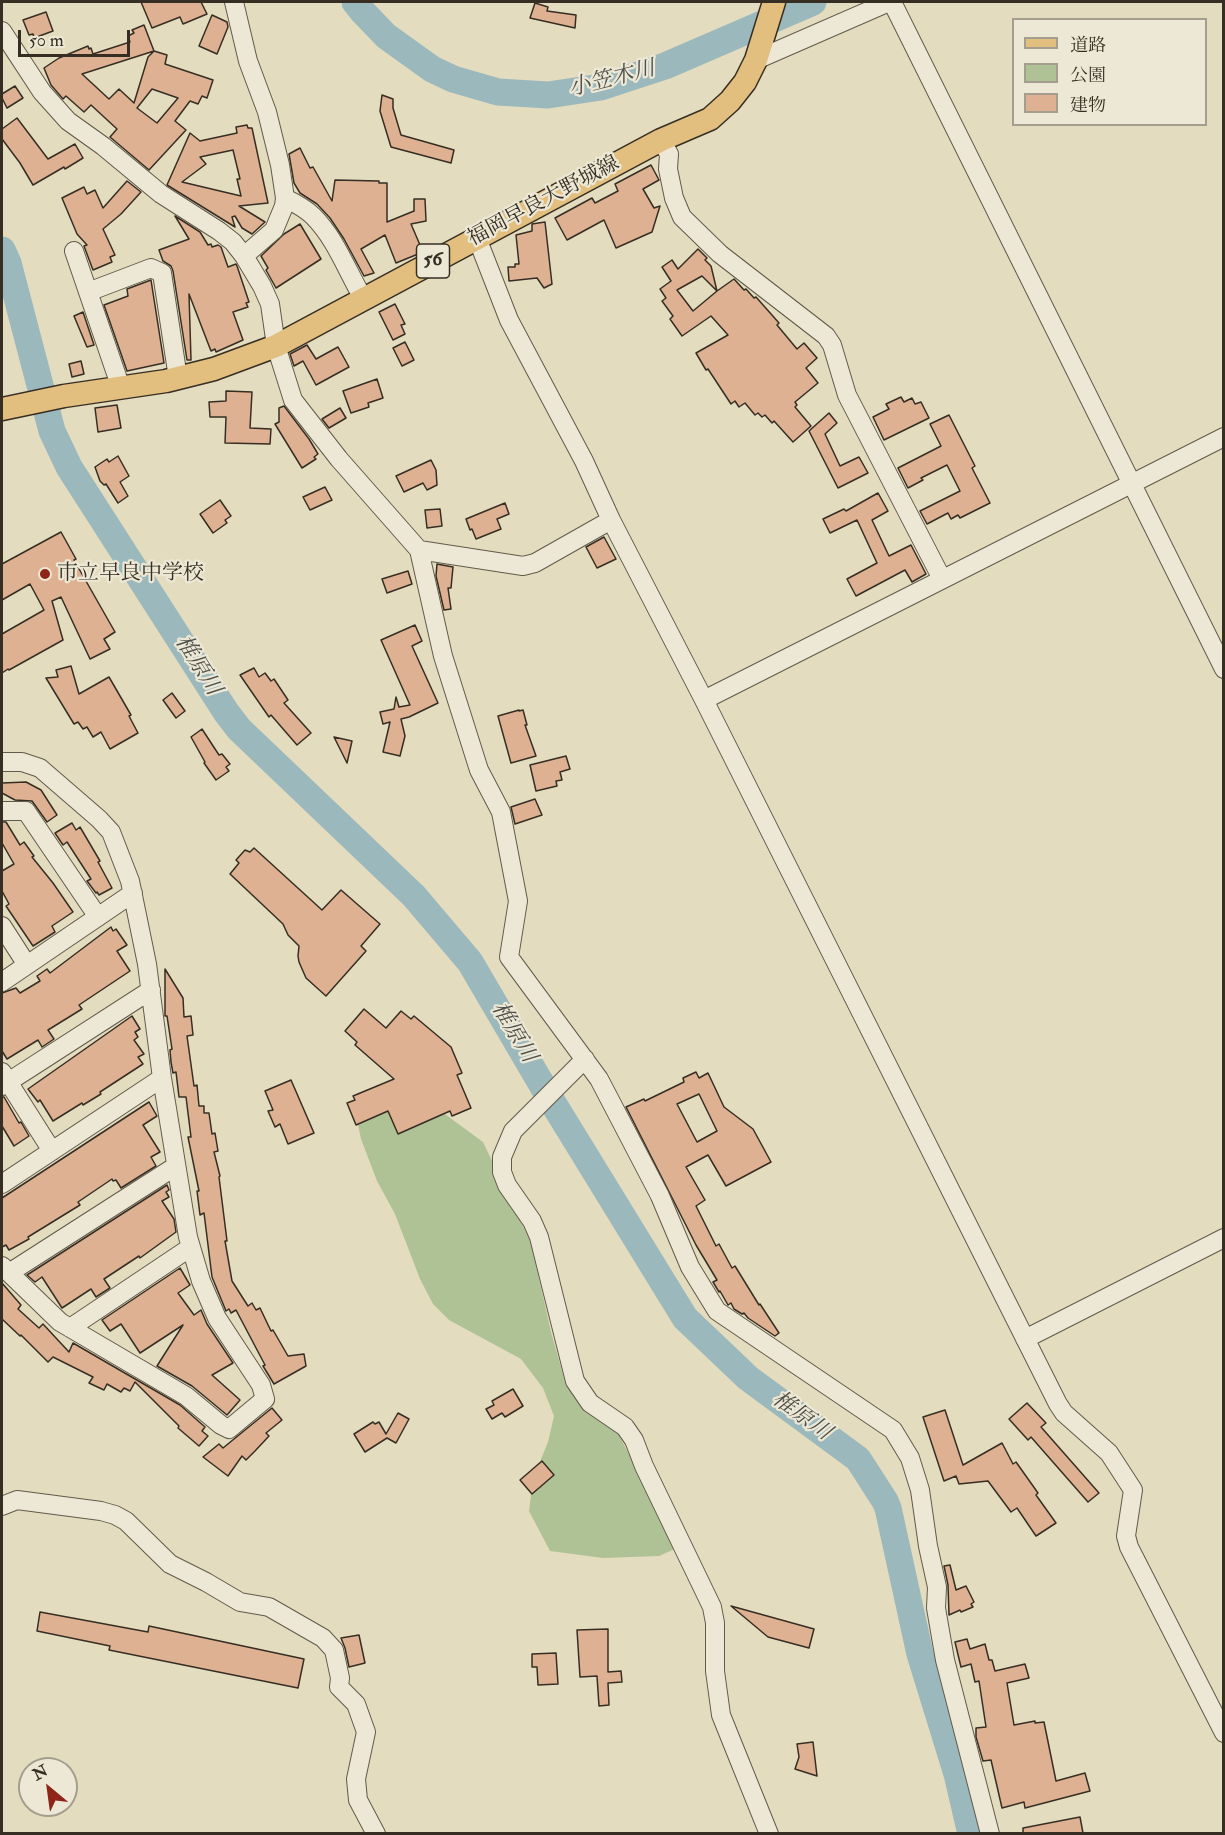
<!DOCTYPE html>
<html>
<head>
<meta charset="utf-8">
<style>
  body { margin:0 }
  #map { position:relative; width:1225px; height:1835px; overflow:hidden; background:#e4dcbe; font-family:"IM FELL Double Pica","Noto Serif JP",serif }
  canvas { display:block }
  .frame { position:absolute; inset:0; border:3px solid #362e23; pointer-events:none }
  .legend { position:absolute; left:1012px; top:18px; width:195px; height:108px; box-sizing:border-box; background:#ede8d5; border:2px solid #a49e8e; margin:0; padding:8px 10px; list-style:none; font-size:18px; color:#362e23 }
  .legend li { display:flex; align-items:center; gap:12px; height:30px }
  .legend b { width:30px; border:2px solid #a49e8e }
  .north { position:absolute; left:18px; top:1757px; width:60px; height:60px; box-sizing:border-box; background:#ede8d5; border:2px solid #a49e8e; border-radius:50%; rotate:331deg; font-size:16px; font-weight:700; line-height:24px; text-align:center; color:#362e23 }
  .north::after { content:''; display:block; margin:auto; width:21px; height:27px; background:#8f2418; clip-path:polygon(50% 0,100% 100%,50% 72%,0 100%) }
  .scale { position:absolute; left:18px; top:30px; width:112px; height:27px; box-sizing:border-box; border:3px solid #362e23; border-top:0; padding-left:8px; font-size:18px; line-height:21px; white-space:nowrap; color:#362e23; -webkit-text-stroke:4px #ede8d5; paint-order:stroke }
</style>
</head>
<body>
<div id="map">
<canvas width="1225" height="1835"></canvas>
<div class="frame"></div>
<ul class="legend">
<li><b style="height:8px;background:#e2be7f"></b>道路</li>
<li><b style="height:16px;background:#afc295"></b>公園</li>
<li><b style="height:16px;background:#dfb193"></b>建物</li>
</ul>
<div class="north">N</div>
<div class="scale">50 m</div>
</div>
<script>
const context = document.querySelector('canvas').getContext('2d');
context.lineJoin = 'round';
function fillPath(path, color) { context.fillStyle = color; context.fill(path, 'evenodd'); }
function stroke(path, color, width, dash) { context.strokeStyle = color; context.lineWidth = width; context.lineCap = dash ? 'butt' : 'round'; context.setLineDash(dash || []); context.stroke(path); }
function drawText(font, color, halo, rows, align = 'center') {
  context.font = font + ' "IM FELL Double Pica","Noto Serif JP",serif'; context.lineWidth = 4.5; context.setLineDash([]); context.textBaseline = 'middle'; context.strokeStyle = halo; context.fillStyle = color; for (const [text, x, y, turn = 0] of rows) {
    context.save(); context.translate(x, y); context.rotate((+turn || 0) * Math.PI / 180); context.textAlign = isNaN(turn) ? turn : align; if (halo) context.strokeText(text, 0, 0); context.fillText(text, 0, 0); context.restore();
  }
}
const green = new Path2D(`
  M362,1097L438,1109L483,1142L531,1243L551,1332L566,1385L618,1433L677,1548L659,1556L603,1558L550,1551L529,1511L533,1479L548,1442L554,1416L543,1388L521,1359L449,1320L433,1304L420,1279L395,1214L377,1181L361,1139L356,1115Z`);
const river = new Path2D(`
  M355,2L363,12L386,36L432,69L453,79L498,92L548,95L601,87L665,66L813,2
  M2,250L8,263L52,431L69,467L226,712L239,729L414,896L470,962L545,1090L685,1318L748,1378L858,1459L885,1501L888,1508L920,1654L957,1774L971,1834`);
const building = new Path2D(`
  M141,2H201L207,14L183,24L180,17L152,28Z
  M535,3L548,7L547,11L576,15L575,28L530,18Z
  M46,12L53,31L34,38L33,34L29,35L23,20Z
  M212,15L227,22L228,27L217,54L199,46Z
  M144,25L154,51L82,74L109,99L119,89L134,103L148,57L154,51L167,55L165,64L213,80L207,98L202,96L198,104L190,101L175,121L186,130L149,170L110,137L117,129L91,105L84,112L66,96L63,99L51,85L44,68L59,58L88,46L89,49L91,48L93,54L130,42L128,36L134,33L132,30ZM152,89L178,98L157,123L137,108Z
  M15,86L23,98L7,108L2,98V94Z
  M382,95L393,99V108L401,135L454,150L451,163L391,147L380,111Z
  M17,118L48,159L75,144L83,158L65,169L64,167L33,185L20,163L2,139V129Z
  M247,125L248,128H252L268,203L239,206L265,222L252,234L242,228L235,216L232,217L235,227L167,185L190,133L200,141L237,133L236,127ZM233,150L240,179H237L241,196L182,182L206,164L200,157Z
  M300,148L310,168L313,167L332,201L335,180L379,181V183H387V222L414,211V199H425L426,221L411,224L423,252L396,263L385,235L361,249L374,273L364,276L344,239L330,218L317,204L300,193L294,183L289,154Z
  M651,165L659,180L643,189L654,208L660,206L652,232L616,248L604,220L567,240L555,218L592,198L595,203L618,191L615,184Z
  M127,181L141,192L121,214L103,229L115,255L110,257L112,262L93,270L84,246L87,245L77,234L62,198L84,187L87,194L95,190L103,208Z
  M175,216L200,232L208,245L211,244L212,247L218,245L221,247L228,267L236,264L237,266L249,302L246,303L248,307L233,312L243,340L216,352L215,349L211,351L189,294L191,360H187L173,271L171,266L163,261L159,250L189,239Z
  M545,222L552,284L544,288L537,278L509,281L508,267H515V264H519L516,235L532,231V224Z
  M300,224L321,259L276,288L266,270L268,268L261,256L284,234Z
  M698,249L707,258L705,260L711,266L717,291L734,279L744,290L746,289L754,298L756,297L779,323L777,325L797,349L804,343L817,358L806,368L818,383L795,402L797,405L795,407L811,426L793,442L774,421L772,423L765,415L762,417L758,413L755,415L745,403L739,407L735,401L731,404L708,369L706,370L696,353L728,335L711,316L682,336L670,319L673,316L662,301L666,298L660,289L671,281L662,267L672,260L678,269ZM702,276L717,291L693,311L677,290Z
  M151,280L164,363L127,371L104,305L128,296L127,289Z
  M395,304L405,324L401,325L405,334L393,340L379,312Z
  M83,312L94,345L87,347L74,316Z
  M405,342L414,360L402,366L393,348Z
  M307,345L316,359L338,347L349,367L316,385L303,361L294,366L290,354Z
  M81,361L84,374L72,377L69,364Z
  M377,379L383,398L368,403L369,407L351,413L343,391Z
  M226,391L252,392L250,428L271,429L270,444L225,443L226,417H210L209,402L226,401Z
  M901,397L904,402L912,398L915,404L921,402L929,418L884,440L873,417L889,409L886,404Z
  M117,405L121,428L98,432L95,408Z
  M284,406L309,439L318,454L314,457L316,459L302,468L275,424L279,422V408Z
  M340,408L346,418L329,428L322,419Z
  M829,413L837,423L825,434L840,466L859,457L868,473L838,488L809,431Z
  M949,415L975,466L972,468L990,503L960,518L958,515L951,519L948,513L927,524L920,511L960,491L947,465L921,478L923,480L908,488L898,468L941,446L930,424Z
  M118,456L129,476L120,482L128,496L118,503L106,484L104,485L100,481L95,467L107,459L109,462Z
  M431,460L436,470L437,485L427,490L423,483L404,492L396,476Z
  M325,487L332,500L310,510L303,497Z
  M878,493L888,511L872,520L889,556L911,545L926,574L912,582L905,570L856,596L847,579L877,563L857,520L830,533L823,519L844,509L846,511Z
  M220,500L231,516L225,520L227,523L213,533L200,514Z
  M505,503L509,514L497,519L501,529L476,539L472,529L470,530L466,519Z
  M440,509L442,526L427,528L425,510Z
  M61,532L76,559L74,560L115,632L104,639L110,649L90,659L61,597L52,601L63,640L9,670L8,669L2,673V634L44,610L30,584L2,600V564Z
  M604,537L616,559L597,568L586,547Z
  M437,564L453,567L451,588H448L451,609L444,610L436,576Z
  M408,571L412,584L387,593L382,579Z
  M415,625L422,641L412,646L438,703L409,717L401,719L405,736L400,756L383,752L390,722L383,724L380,712L394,709L396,697L399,707L410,705L381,640Z
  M71,666L79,694L109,677L131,715L129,716L138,733L110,749L101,732L93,737L87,727L83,729L78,722L74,724L46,678L58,677L56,670Z
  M254,668L259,677L265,673L271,681L274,679L288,700L284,703L311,733L297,745L271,715L269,717L240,675Z
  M172,693L185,711L176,718L163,700Z
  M519,710V711L523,710L527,725H525L536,756L511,763L498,716Z
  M202,729L219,755L222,754L230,764L226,767L229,771L216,780L204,763L205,762L191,737Z
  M334,737L352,741L347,763Z
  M566,756L570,769L560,772L562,780L556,781L557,786L536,791L530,765Z
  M26,782L41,790L57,815L47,822L32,801L15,800L2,793V783Z
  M535,799L542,815L515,824L511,807Z
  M2,822H6L20,845L24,842L34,856L32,857L53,883L73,912L52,926L55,932L33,946L6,906L9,904L2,891V871L14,864L2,843Z
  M72,823L76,830L80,827L100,861L98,862L112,888L99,895L97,892L96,893L87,881L91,879L67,842L63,845L55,833Z
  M254,848L322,910L341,890L380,924L361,946L366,951L326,996L306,978L299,962L298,956L299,946L288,935L283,924L230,874L239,863L236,860L245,850L250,852Z
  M111,927L113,931L116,929L127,945L117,951L130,971L79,1005L82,1009L48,1030L54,1039L42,1047L38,1040L7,1059L2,1051V993L16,988L20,993L40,981L37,976L47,969L50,973Z
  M165,969L183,998L184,1017L191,1016L193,1035L187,1036L194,1086L197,1085L199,1106H204V1113H209L212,1134L215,1133L218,1151L214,1152L220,1176L219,1177L227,1241H225L232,1281L248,1306L252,1303L256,1310L260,1308L271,1331L273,1330L288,1356L304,1354L306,1366L274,1384L263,1366L265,1365L236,1310L231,1313L229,1309L226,1311L212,1277L204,1213L200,1215L197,1191H199L188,1137H191L186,1097H179L176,1072L173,1073L171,1062L170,1050L172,1049L167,1016H165Z
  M364,1009L386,1028L401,1011L411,1019L414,1016L451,1047L462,1073L457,1075L471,1108L452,1116L450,1111L398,1134L388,1111L356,1125L347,1103L355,1100L353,1096L394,1079L355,1045L357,1042L345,1031Z
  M132,1016L140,1029L135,1032L138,1037L134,1040L144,1054L138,1057L143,1064L100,1092L101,1094L83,1105L82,1103L53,1121L40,1100L38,1102L28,1089Z
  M696,1072L699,1078L708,1073L724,1107L753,1129L771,1162L726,1186L708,1155L686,1167L705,1200L696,1206L716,1246L719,1244L732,1268L735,1266L759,1305L760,1304L779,1333L775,1336L748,1318L744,1313L742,1314L734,1309L731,1303L728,1305L720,1291L719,1292L713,1282L717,1280L696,1245L626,1107L644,1099L645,1101L684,1082L683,1078ZM699,1094L717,1131L697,1142L677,1104Z
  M291,1080L314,1133L288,1144L280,1124L275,1127L268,1111L273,1110L265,1091Z
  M2,1097H4L19,1123L21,1122L29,1136L14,1146L2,1126Z
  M149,1102L157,1116L143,1125L160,1152L151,1157L156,1166L121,1188L116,1180L113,1181L112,1179L78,1202L80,1205L28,1237L29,1239L9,1250L6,1245L2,1247V1198Z
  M167,1185L169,1190L166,1192L169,1197L162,1201L174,1219L176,1232L140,1258L139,1256L104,1279L110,1288L96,1297L91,1289L62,1308L42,1277L35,1282L27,1275Z
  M180,1268L190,1285L178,1293L194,1315L201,1310L207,1324L233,1363L212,1375L240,1400L227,1415L192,1386L157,1366L183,1325L140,1353L121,1324L110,1331L102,1320Z
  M2,1283L21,1305L18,1309L39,1328L43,1324L69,1352L73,1343L180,1405L205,1427L202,1431L208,1436L199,1446L178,1428L179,1426L135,1382L130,1391L124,1388L121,1392L107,1384L104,1390L89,1383L93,1377L53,1357L48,1362L21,1335L20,1336L2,1319Z
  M513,1389L523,1406L505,1417L502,1413L492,1419L486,1409L494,1405L492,1401Z
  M1027,1403L1046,1423L1041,1427L1099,1493L1088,1502L1031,1437L1028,1440L1009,1419Z
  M272,1408L282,1420L266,1433L269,1436L255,1451L246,1460L242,1456L228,1476L203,1457L219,1444L223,1448Z
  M945,1410L963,1465L1002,1443L1013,1464L1016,1462L1038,1493L1036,1495L1056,1523L1036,1536L1017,1508L1011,1512L988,1481L959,1484L956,1476L944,1481L923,1417Z
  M398,1413L409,1419L396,1443L387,1438L365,1452L354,1434L373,1422L375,1424L379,1422L386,1434Z
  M542,1461L554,1475L532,1494L520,1480Z
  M950,1565L956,1590L966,1586L974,1602L971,1604L973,1607L961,1612L960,1610L949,1615L948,1585L944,1566Z
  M731,1606L814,1629L809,1648L768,1637Z
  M40,1612L148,1632L149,1626L304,1659L298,1688L109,1650L110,1646L37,1631Z
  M608,1629V1672L621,1671L622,1682L608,1683L609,1705L599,1706L597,1676L580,1677L577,1630Z
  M359,1635L365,1663L349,1667L345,1648L341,1638Z
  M967,1639L970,1649L985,1644L989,1660H992L995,1671L1025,1664L1029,1678L1007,1683L1014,1725L1035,1721V1723L1044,1722L1056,1781L1085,1773L1090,1791L1025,1808L1024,1802L1002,1808L991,1760L983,1761L976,1737V1728L986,1727L979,1681L975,1682L971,1664L961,1667L955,1642Z
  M556,1653L558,1684L538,1685L537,1667H532V1654Z
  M813,1742L817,1776L795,1769L799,1757L797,1744Z
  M1080,1817L1083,1833H1023V1828Z`);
const minor = new Path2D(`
  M234,2L248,61L267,112L280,165L285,198L284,206L274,230L244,256
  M892,2L1224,669
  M2,31L42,92L68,121L103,146L161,194L219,231L233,242L244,256L262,286L270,304L276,346L293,400L339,459L419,550L443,656L479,770L501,812L518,901L509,957L599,1079L660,1196L690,1267L717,1311L893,1430L910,1458L920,1490L928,1546L937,1587L936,1608L945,1660L990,1834
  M756,60L889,2
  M661,140L669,154L668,169L674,198L682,217L720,254L826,336L832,345L847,395L942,579
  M285,198C295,203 305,208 313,216C336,239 347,271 363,298
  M477,238L509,320L584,461L611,520L704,700L1058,1404L1064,1413L1109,1453L1133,1490L1126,1536L1129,1547L1224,1733
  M74,251L121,388
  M88,292L151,268L162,273L178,378
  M419,550L523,566L535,563L611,520
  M704,700L1224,437
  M2,762H22L40,768L99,819L111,832L130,881L147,964L162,1078L188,1237L201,1281L217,1318L261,1385L265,1399L229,1429L221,1425L186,1396L60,1322L2,1266
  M2,811H26L98,917
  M2,926L27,965
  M2,982L133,893
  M585,1059L513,1131L502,1157V1172L507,1185L532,1221L539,1237L575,1381L590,1403L625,1427L634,1440L644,1466L712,1607L715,1623V1671L721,1715L769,1834
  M2,1072L52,1151
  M2,1086L151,990
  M2,1184L162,1078
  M9,1273L176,1166
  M70,1328L191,1247
  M1025,1339L1224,1238
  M2,1506L17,1500L101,1511L115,1515L126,1521L170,1564L206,1582L240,1602L269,1607L323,1638L334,1650L340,1678L339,1687L356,1704L366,1732L356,1779L358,1800L376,1834`);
const major = new Path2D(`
  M2,409L64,396L166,381L214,369L276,346L661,140L710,119L730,101L745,82L756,60L774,2`);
const markers = [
  [45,574,6,"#8f2418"]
];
const shields = [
  [433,261,33]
];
const shieldNames = [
  ["56",433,261]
];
const streetNames = [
  ["福岡早良大野城線",544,202,-28]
];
const poiNames = [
  ["市立早良中学校",57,574]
];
const waterNames = [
  ["小笠木川",612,80,-14],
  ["椎原川",197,666,58],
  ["椎原川",513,1033,59],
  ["椎原川",801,1417,36]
];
fillPath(green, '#afc295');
stroke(river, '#9bb8bd', 27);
fillPath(building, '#dfb193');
stroke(building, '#362e23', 1.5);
stroke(minor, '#625a4a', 20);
stroke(major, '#362e23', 25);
stroke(minor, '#ede8d5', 18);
stroke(major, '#e2be7f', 22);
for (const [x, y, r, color] of markers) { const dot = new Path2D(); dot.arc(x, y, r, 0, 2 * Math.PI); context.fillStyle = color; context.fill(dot); stroke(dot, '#ede8d5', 2); }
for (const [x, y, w] of shields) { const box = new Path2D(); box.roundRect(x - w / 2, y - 17, w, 34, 4.5); context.fillStyle = '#ede8d5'; context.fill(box); stroke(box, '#362e23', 1.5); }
drawText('bold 20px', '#362e23', null, shieldNames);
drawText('21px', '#362e23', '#ede8d5', streetNames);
drawText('21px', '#362e23', '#ede8d5', poiNames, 'left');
drawText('italic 22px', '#4f504a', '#ede8d5', waterNames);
</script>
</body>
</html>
